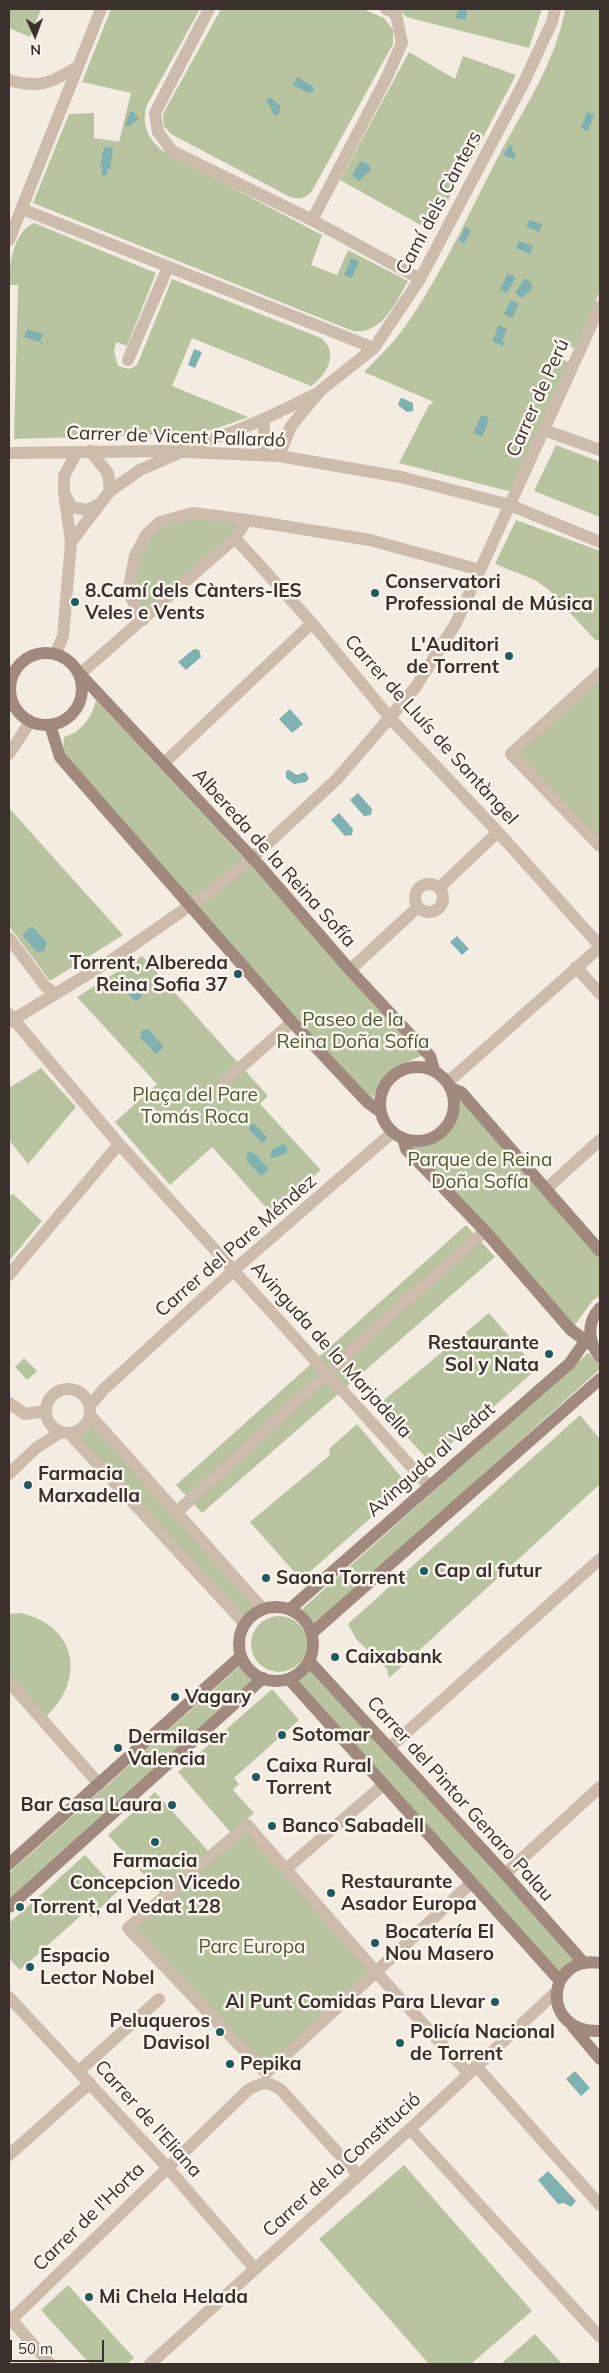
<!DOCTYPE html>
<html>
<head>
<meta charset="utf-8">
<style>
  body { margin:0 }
  #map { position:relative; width:609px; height:2373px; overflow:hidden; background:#f4ebe1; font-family:Mulish,sans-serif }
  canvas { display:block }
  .frame { position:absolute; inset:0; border:10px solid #3b302b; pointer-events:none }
  .north { position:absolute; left:10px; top:10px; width:50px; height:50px; -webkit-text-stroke:4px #fbf5ee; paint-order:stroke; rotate:178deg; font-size:14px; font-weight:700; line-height:20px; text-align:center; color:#3b302b }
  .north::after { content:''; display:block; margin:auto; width:18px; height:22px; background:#3b302b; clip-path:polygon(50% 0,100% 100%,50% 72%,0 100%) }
  .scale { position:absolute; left:10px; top:2340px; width:94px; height:22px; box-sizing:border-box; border:2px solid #3b302b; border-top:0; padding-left:6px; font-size:15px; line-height:18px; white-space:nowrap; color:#3b302b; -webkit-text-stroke:4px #fbf5ee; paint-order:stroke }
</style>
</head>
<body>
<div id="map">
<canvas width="609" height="2373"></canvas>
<div class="frame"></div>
<div class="north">N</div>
<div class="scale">50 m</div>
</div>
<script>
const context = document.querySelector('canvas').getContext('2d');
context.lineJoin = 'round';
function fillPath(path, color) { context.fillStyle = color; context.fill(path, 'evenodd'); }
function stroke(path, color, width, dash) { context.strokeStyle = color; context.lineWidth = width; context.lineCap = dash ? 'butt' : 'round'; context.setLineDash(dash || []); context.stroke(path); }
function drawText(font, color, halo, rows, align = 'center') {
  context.font = font + ' Mulish,sans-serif'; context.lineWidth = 5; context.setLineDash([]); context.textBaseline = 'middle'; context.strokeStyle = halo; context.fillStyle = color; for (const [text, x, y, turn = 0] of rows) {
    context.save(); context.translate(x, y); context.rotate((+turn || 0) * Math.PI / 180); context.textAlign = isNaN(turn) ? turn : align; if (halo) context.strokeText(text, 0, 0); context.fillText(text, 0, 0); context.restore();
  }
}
const green = new Path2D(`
  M9,9H41L30,37L9,28Z
  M111,9H200L147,105C141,125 148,139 163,151L322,235L311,265L337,275L348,250L408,281C396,302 382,335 353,331L33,203L69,114L94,113V138L119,142L131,93L82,82Z
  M221,9H363L384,18L393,30V44L312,191C306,198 299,200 290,197L171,134L164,126L163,114Z
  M399,9H542L529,48L406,17Z
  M565,9H600V291L576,349L565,344L559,358L570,363L515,487L508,491L399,463L429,405L434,402L364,372C381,355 398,338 411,318C445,267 470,211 498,157C523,110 556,62 565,9Z
  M409,52L455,79L463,56L516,75L470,162L466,163L433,232L340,180Z
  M34,223L156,273L127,346L116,342L114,351L118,366L129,369L137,365L172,279L321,338C340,353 326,376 311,386L192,338L172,386L248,417L215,429L179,434L14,439L18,285H9C9,265 13,232 34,223Z
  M556,445L600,462V517L534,491Z
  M192,516L241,522L232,536L143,616L130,593C135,569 138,539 162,525C170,520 183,518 192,516Z
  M516,520L600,551V639L596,641L549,590L535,580L495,564Z
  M600,674V841L515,753Z
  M96,700L427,1054C391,1067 384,1073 368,1108L63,755L64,737C82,732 92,717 96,700Z
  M9,808L123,935L50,981L9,926Z
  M142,956L268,1096L260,1104L321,1170L272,1214L212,1147L170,1185L115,1122L157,1084L77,997Z
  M41,1068L76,1107L28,1164L9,1140V1088Z
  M461,1092L600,1251V1296L593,1300L571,1330L402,1145L430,1143L454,1125Z
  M13,1194L42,1221L9,1261V1197Z
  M466,1225L495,1257L202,1513L176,1485Z
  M489,1313L537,1369L430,1462L378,1405Z
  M588,1353L600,1365V1369L317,1624H314L302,1609Z
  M24,1358L37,1371L27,1380L15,1367Z
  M90,1415L262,1608L251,1615L244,1623L69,1433L80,1430Z
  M580,1415L600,1439V1484L389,1678L387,1669L356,1639L348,1624Z
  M357,1424L408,1485L295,1585L290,1580L296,1574L250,1522L330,1455L329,1449Z
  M20,1613C80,1626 86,1684 42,1720L9,1682V1614Z
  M251 1644a28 28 0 1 1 56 0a28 28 0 1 1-56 0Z
  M309,1661L583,1962L560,1981L289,1679L300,1672Z
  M241,1665L254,1678L9,1899V1873Z
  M272,1689L299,1720L234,1778L239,1784L233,1790L254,1813L231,1833L178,1772Z
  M155,1792L209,1852L162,1895L108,1835Z
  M246,1830L371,1972L267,2068L133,1928Z
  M85,1855L118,1891L91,1917L85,1912L20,1970L9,1958V1923Z
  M404,2165L532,2311L471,2364H429L319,2239Z
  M68,2285L134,2358L127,2364H90L41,2310Z
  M535,2334L562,2364H501Z`);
const water = new Path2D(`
  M458,9H468L465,20L456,18Z
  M297,77L313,86L314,91L309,93L293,85Z
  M270,97L280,106V112L277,116L272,113L271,107L266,101Z
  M130,112H134L139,118L129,126H125Z
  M587,112L594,115L588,131L581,128Z
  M510,145L513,147L512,151L516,154L514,159L503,155Z
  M104,147L113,148L110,169H107V174L103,176L101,172L103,168L100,167Z
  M361,161L369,165L371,170L359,181L352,175Z
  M529,220L542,224L539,232L526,227Z
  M465,227L471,230L464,244L459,240Z
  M519,241L533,246L530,254L516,248Z
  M351,258L359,261L352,278L344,275Z
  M507,275H513L515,279L507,293L500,290Z
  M525,278L532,283V289L522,298L515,293Z
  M511,300L519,304L512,318L504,314Z
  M499,325L507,329L502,341L505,342L503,346L492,341Z
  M27,329L43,334L40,341L44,344L24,337Z
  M194,349L202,352L195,368L188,365Z
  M402,398L413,403V411L407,412L398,405L400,399Z
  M485,415L489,420L482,437L473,433L481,416Z
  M194,649L199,650L201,657L186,670L178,662Z
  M290,709L303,724L292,733L279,719Z
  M289,770L297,775L305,772L309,778L306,782L294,784L286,778V771Z
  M358,793L372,809L371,815L364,816L350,800Z
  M339,813L353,829L352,835L345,836L331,820Z
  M32,926L47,943L44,951L37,952L22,935Z
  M457,936L469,949L462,955L450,942Z
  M129,980L142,994L140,999L135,1001L121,986Z
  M148,1029L164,1047L156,1054L140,1037L141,1031Z
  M251,1124H255L267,1138L262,1143L249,1129Z
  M282,1144L287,1146V1153L273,1158L270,1156L272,1150Z
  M248,1152L254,1153L269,1169L261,1176L246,1160Z
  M575,2071L590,2088L581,2096L566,2079Z
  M548,2171L576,2201L571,2207L564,2203L558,2204L538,2180Z`);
const street = new Path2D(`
  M209,9L155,113L158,132L172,151L312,220L420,279
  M9,80C39,89 51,83 77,67
  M22,209L374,348
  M312,220L385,81L402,43L396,14L386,9
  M9,240L101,9
  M128,360L168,267
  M544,430L600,450
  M181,447C229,437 272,416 315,394
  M90,451L108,473L110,491
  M9,453L164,451L279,456L401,477L510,505L600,542
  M264,454V420
  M279,456L291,426L321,390L374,348L420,279L524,82L552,22L555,9
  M65,495L72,507L87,510L99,504
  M235,538L312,623L390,718L498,832L600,946
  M71,542L110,491L140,470L179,453
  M143,620L128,592L135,556L146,535L160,522L193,513L247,520
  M56,653L63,636L71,542L64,493V476L77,452
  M600,673L511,754L600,846
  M80,674L235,538L247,520L370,540L480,570
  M9,754L30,722
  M164,763L312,623
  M415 898a14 14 0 1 1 28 0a14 14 0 1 1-28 0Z
  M439,888L498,832
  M9,938L45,986L54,993
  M576,967L600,994
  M350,970L418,907
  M9,1014L119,1144L429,1486
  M9,1022L113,959L221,884L252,858L337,779L415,688L456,623L600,306
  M224,1082L292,1022
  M448,1082L600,947
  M546,1189L600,1140
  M9,1275L119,1144
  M46 1411a22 22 0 1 1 44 0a22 22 0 1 1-44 0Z
  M9,1403L25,1414L46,1411
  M90,1405L104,1389L234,1270L393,1132
  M90,1415L262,1608
  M69,1433L244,1623
  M9,1474L36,1448L61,1432
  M176,1513L407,1300L485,1231
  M9,1682L99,1784
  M389,1748L600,1559
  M247,1825L376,1972L266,2073L128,1928Z
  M286,1869L383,1785
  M505,1874L600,1787
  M9,1997L167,2167L255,2269
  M476,2066L600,2205
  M79,2071L159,1999
  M468,2073L376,1972L471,1883
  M410,2129L600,2337
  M9,2155L90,2083
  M9,2317L50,2364
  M9,2322L248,2090C261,2082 268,2081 281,2090L358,2175
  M150,2364L410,2129L557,1991`);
const secondary = new Path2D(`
  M10 689a36 36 0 1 1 72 0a36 36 0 1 1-72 0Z
  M80,674L258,864L350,970L430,1056L434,1070
  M50,725L60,757L292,1022L367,1102L381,1112
  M380 1104a37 37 0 1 1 74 0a37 37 0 1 1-74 0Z
  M451,1088L461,1092L600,1251
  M403,1138L406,1149L485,1231L571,1330L592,1345
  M600,1308C586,1323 588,1342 600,1357
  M239 1644a37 37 0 1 1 74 0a37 37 0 1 1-74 0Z
  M290,1609L570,1363L590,1334
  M312,1633L600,1379
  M309,1661L505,1874L583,1962
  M289,1679L560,1981
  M9,1864L240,1657
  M9,1907L263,1678
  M600,1963C546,1954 539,2033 600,2031
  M573,2027L600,2059`);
const markers = [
  [375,593,5,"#1f5a5e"],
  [75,602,5,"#1f5a5e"],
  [509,656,5,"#1f5a5e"],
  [238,974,5,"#1f5a5e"],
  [549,1354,5,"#1f5a5e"],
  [28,1485,5,"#1f5a5e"],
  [424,1571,5,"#1f5a5e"],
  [266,1578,5,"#1f5a5e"],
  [335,1657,5,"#1f5a5e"],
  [175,1697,5,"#1f5a5e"],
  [282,1735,5,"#1f5a5e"],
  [118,1748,5,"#1f5a5e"],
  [256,1777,5,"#1f5a5e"],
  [172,1805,5,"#1f5a5e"],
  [272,1826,5,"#1f5a5e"],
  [155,1842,5,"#1f5a5e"],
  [331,1893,5,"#1f5a5e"],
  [20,1907,5,"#1f5a5e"],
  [375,1943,5,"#1f5a5e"],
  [30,1967,5,"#1f5a5e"],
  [495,2002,5,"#1f5a5e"],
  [220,2032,5,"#1f5a5e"],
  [400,2043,5,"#1f5a5e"],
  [230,2064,5,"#1f5a5e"],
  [89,2297,5,"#1f5a5e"]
];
const streetNames = [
  ["Camí dels Cànters",439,203,-62],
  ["Carrer de Perú",538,398,-66],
  ["Carrer de Vicent Pallardó",176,437,2],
  ["Carrer de Lluís de Santàngel",431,730,48],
  ["Albereda de la Reina Sofía",274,858,48],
  ["Carrer del Pare Méndez",236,1246,-41],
  ["Avinguda de la Marjadella",331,1350,48],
  ["Avinguda al Vedat",431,1460,-41],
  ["Carrer del Pintor Genaro Palau",460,1799,48],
  ["Carrer de l'Eliana",148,2119,48],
  ["Carrer de la Constitució",342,2165,-42],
  ["Carrer de l'Horta",89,2217,-44]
];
const poiNames = [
  ["Conservatori",385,582],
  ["Professional de Música",385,604],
  ["8.Camí dels Cànters-IES",85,591],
  ["Veles e Vents",85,613],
  ["L'Auditori",499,645,"right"],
  ["de Torrent",499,667,"right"],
  ["Torrent, Albereda",228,963,"right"],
  ["Reina Sofia 37",228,985,"right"],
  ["Restaurante",539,1343,"right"],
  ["Sol y Nata",539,1365,"right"],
  ["Farmacia",38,1474],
  ["Marxadella",38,1496],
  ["Cap al futur",434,1571],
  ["Saona Torrent",276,1578],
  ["Caixabank",345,1657],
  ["Vagary",185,1697],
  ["Sotomar",292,1735],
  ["Dermilaser",128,1737],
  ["Valencia",128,1759],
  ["Caixa Rural",266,1766],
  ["Torrent",266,1788],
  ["Bar Casa Laura",162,1805,"right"],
  ["Banco Sabadell",282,1826],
  ["Farmacia",155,1861,"center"],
  ["Concepcion Vicedo",155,1883,"center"],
  ["Restaurante",341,1882],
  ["Asador Europa",341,1904],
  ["Torrent, al Vedat 128",30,1907],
  ["Bocatería El",385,1932],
  ["Nou Masero",385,1954],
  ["Espacio",40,1956],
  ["Lector Nobel",40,1978],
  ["Al Punt Comidas Para Llevar",485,2002,"right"],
  ["Peluqueros",210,2021,"right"],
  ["Davisol",210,2043,"right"],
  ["Policía Nacional",410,2032],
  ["de Torrent",410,2054],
  ["Pepika",240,2064],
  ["Mi Chela Helada",99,2297]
];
const parkNames = [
  ["Paseo de la",353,1020],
  ["Reina Doña Sofía",353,1042],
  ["Plaça del Pare",195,1095],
  ["Tomás Roca",195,1117],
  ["Parque de Reina",480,1160],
  ["Doña Sofía",480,1182],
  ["Parc Europa",252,1947]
];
fillPath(green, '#b8c4a0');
fillPath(water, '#7fb0b2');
stroke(street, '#cdbbac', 12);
stroke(secondary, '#a18a7d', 12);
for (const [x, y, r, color] of markers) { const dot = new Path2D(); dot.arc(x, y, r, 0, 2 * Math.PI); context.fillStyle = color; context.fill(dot); stroke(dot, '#fbf5ee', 2); }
drawText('19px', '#3b302b', '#fbf5ee', streetNames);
drawText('bold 19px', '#3b302b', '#fbf5ee', poiNames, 'left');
drawText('19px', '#4a5a2e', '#fbf5ee', parkNames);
</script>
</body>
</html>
